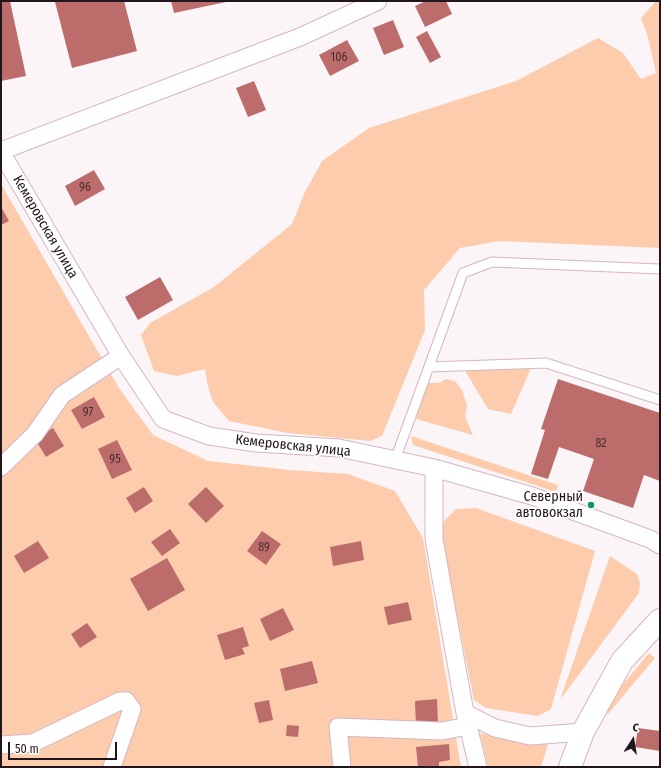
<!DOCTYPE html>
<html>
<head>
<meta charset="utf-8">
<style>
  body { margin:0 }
  #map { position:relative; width:661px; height:768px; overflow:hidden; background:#fcf5f8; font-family:"Fira Sans Condensed",sans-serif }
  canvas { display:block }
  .frame { position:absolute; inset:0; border:2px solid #21161b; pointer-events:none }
  .north { position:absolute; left:613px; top:720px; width:40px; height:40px; -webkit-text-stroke:3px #fff; paint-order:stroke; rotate:12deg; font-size:11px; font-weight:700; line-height:16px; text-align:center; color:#21161b }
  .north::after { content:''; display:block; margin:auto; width:14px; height:18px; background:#21161b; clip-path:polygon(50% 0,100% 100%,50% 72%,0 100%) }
  .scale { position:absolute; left:8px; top:742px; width:109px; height:18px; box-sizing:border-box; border:2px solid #21161b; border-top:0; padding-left:5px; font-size:12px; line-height:14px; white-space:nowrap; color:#21161b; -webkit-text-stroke:3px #fff; paint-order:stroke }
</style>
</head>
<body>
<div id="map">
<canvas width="661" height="768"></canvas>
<div class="frame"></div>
<div class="north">С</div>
<div class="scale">50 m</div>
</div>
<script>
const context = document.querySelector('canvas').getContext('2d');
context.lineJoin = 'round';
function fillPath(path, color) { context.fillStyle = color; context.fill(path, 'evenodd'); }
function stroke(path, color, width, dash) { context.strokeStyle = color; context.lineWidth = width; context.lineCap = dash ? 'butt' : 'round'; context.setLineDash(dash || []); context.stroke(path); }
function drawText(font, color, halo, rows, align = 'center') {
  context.font = font + ' "Fira Sans Condensed",sans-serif'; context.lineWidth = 3.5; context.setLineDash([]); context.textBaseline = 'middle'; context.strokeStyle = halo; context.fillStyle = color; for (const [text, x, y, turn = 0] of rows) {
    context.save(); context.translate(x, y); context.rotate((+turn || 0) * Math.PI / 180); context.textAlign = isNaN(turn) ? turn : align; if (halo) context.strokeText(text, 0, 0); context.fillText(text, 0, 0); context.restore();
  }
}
const green = new Path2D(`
  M656,1H660V248L499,241L460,248L424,290L425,330L382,436L370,441L288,433L229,421L213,402L208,387L205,369L177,376L154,371L141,335L150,323L214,287L292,224L304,194L322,161L369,128L516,81L598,38L623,53L641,79L656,73L648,37L641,18Z
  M1,184L119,388L153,435L208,461L290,470L348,474L395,491L423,538L461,767H1Z
  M531,368L511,414L488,409L464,369Z
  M446,379L455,381L462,390L467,405L465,416L473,435L416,419L427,383H439Z
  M411,436L558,485L556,492L413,445Z
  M476,508L595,551L551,709L538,716L486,708L474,700L441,535L443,522L456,509Z
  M610,556L637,574L640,583L639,593L560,700Z
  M649,653L655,658L608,714L602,709Z
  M480,733C502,739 525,745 548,744L541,767H488Z`);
const building = new Path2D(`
  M1,1H10L26,76L1,81Z
  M60,1H124L137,51L72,68L55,2Z
  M171,1H226V2L174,13Z
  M426,1H446L452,14L425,27L415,6Z
  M393,20L404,47L384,55L373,28Z
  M427,31L441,57L430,63L416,37Z
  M347,40L359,61L330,76L319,55Z
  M254,81L266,110L248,117L236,88Z
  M94,170L105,189L75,206L65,186Z
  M1,207L9,221L1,225Z
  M160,277L173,300L138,320L125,297Z
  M558,379L660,413V481L644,475L633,508L583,491L594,459L559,447L548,479L531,474L545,430L541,429Z
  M94,397L105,417L82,429L71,410Z
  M53,428L64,446L46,457L35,439Z
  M117,440L132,470L112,479L98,449Z
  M144,487L153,501L135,513L126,498Z
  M206,487L224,506L206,523L188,504Z
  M170,529L180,543L162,556L151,542Z
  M262,531L281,544L266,565L247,551Z
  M38,541L49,558L24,573L14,556Z
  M361,541L364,560L333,566L330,547Z
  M167,558L185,590L148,611L130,579Z
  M408,602L412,620L388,625L384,607Z
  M283,608L294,630L270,641L260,619Z
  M87,623L97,637L80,648L71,634Z
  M243,627L249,646L242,648L245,654L225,660L217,635Z
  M312,661L318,683L285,691L280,669Z
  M437,699L438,724L416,726L415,701Z
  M269,700L273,720L259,723L254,703Z
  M287,725L299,726L298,737L286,736Z
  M638,728L660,731V751L635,747Z
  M449,744L450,760L439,762V767H418L416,747Z`);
const service = new Path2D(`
  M429,367L546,363L660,400
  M395,460L463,273L492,262L660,269`);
const minor = new Path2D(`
  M1,151L300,37L378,1
  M1,152L121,356L163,419L209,436L256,443L339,448L434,468L532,496L650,539L660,545
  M1,467L35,434L62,395L121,356
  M434,468V539L465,713L478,767
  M465,713L495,728L530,736L583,732
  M1,745L33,743L120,701H126L132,709L112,767
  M342,767L338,727L442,731L468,726`);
const secondary = new Path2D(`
  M570,767L583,732L622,661L660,620`);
const markers = [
  [591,505,4,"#129756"]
];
const numberNames = [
  ["106",339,58],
  ["96",85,188],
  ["97",88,413],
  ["82",601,444],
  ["95",115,460],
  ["89",264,548]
];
const streetNames = [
  ["Кемеровская улица",45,227,60],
  ["Кемеровская улица",293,446,6]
];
const poiNames = [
  ["Северный",583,497],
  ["автовокзал",583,513]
];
fillPath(green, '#fcccac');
fillPath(building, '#bc6d6b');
stroke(service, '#d5b6c4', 11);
stroke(minor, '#d5b6c4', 19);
stroke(secondary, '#d5b6c4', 24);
stroke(service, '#fff', 9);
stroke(minor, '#fff', 17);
stroke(secondary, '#fff', 22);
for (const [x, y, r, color] of markers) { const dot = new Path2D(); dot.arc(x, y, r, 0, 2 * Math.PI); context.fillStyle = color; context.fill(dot); stroke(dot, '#fff', 1.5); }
drawText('12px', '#482c2f', null, numberNames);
drawText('14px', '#21161b', '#fff', streetNames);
drawText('14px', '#21161b', '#fff', poiNames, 'right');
</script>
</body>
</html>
